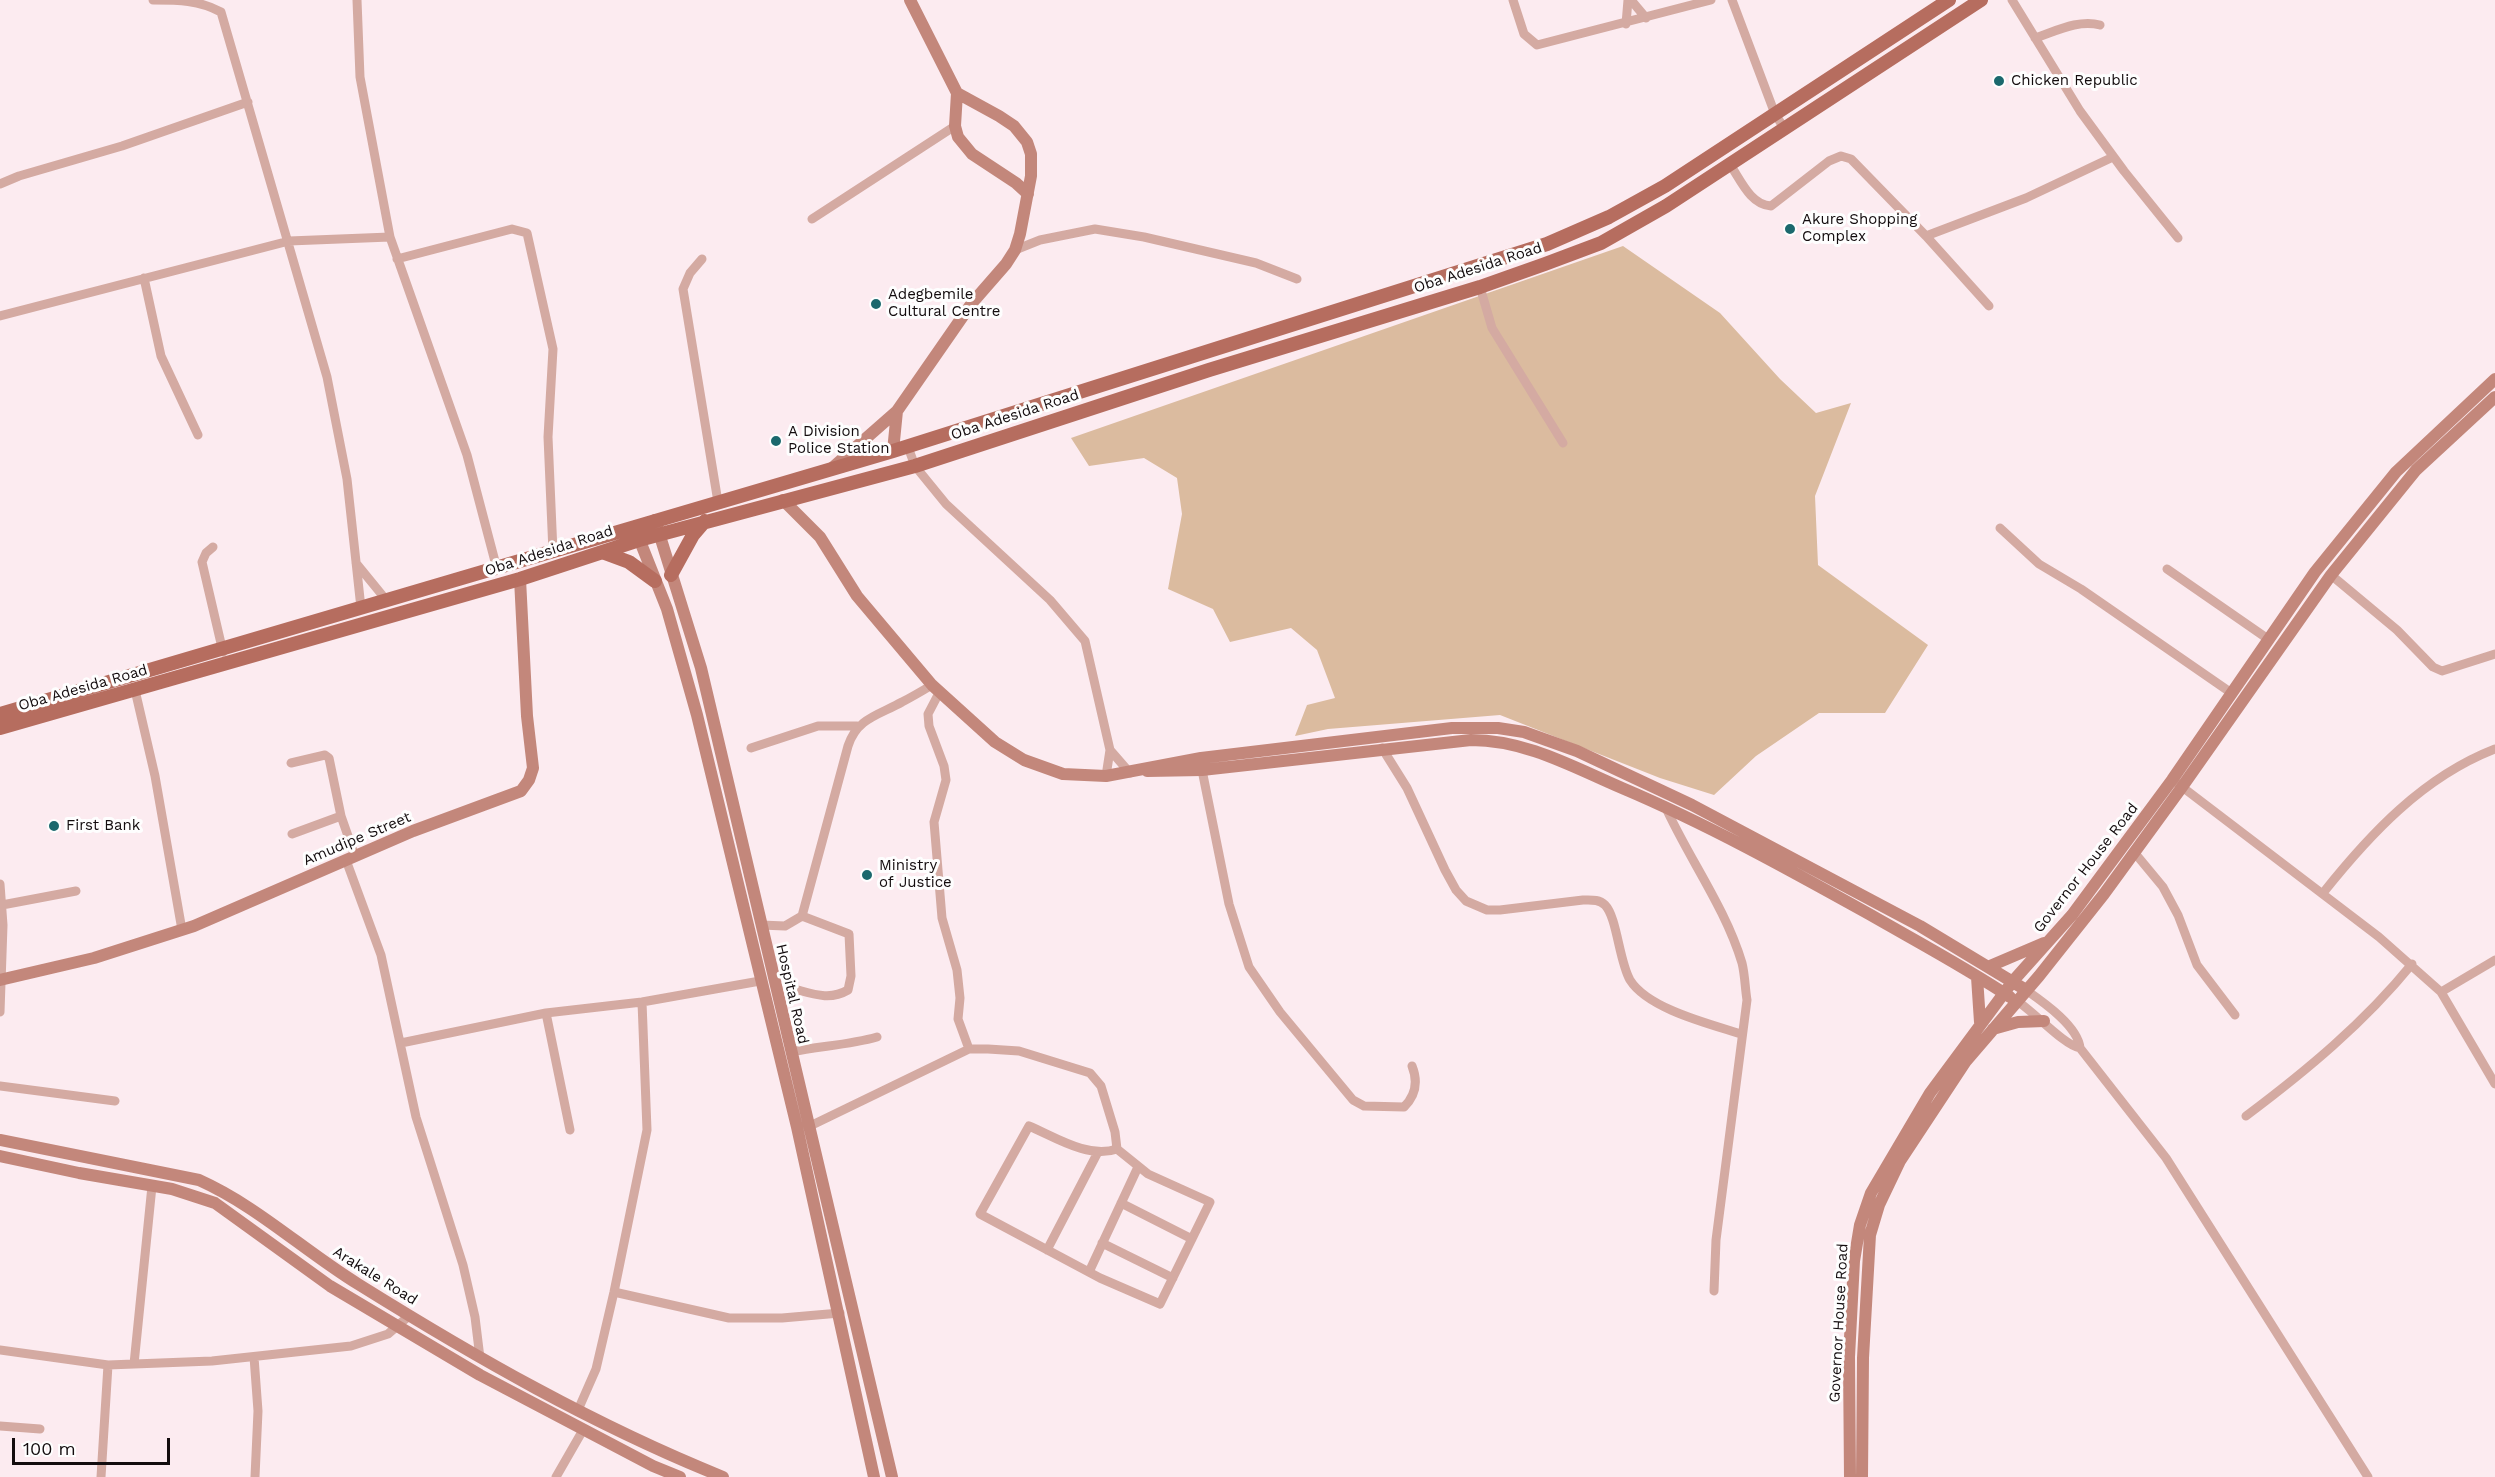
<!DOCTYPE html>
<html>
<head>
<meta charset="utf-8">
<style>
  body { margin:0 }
  #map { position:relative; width:2495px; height:1477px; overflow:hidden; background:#fcebf0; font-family:"Work Sans",sans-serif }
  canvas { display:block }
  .scale { position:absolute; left:12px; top:1438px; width:158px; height:27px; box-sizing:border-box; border:3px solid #130c0e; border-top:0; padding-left:8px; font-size:18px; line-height:21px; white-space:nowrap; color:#130c0e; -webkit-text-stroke:4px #fefefe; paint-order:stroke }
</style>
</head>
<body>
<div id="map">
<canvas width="2495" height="1477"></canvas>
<div class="scale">100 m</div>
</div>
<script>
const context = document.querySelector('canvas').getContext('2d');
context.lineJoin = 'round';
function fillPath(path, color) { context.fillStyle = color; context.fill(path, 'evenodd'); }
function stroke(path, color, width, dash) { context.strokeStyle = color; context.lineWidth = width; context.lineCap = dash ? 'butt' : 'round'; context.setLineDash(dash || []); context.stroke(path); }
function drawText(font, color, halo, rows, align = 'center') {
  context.font = font + ' "Work Sans",sans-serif'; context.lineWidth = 6; context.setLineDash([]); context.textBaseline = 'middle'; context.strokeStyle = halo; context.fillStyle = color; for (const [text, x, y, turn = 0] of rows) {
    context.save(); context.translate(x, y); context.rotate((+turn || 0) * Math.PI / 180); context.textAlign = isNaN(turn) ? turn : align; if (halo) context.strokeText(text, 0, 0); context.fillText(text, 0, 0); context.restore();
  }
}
const forest = new Path2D(`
  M1623,246L1720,313L1780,379L1816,413L1851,403L1815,496L1818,565L1928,645L1885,713H1819L1756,756L1714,795L1660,778L1500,715L1328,729L1295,736L1307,705L1335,698L1317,650L1291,628L1230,642L1213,609L1168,589L1182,514L1177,478L1144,458L1089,466L1071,438Z`);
const street = new Path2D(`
  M153,0C178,0 199,0 221,12L327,377L347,479L361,608
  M357,0L360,77L390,237
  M1513,0L1524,34L1537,45L1711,0
  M1631,0L1646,18
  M1732,0L1775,114L1784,128
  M2012,0L2080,111L2124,171L2178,238
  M1626,24L1628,0
  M2035,38C2056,31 2079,19 2100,25
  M1731,166C1741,181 1751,205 1771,206L1829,161L1841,156L1851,159L1926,236L2026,198L2113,157
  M0,184L19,176L122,146L248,102
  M812,219L955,126
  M1926,236L1989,306
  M1015,250L1040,240L1095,229L1144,237L1256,263L1297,279
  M397,259L512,229L527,233L553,349L548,437L553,552
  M702,259L690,273L683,289L718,502
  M144,278L161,356L198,435
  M1480,287L1492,328L1563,443
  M0,316L289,241L390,237L467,455L497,569
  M908,447L915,466L946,504L1050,600L1085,641L1110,750L1106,776
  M2000,528L2039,564L2081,589L2230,692
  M213,547L206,553L202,562L223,652
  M356,563L387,601
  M2167,569L2268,639
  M2331,575L2397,630L2433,667L2442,671L2495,654
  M135,690L155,776L182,930
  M939,693L928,714L929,726L944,766L946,780L934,822L942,918L957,970L960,998L958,1019L969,1049
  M751,748L818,726H857
  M1382,748L1407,788L1445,870L1456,890L1466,901L1487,910H1500L1583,900C1591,900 1599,899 1605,905C1617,917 1619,961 1630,980C1648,1009 1710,1024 1741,1034
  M1110,750L1130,773
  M291,763L325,755L329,758L341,816L355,856
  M1202,770L1229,904L1249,967L1280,1012L1353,1100L1364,1106L1404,1107C1416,1095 1418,1081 1412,1066
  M2177,783L2379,937L2441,992L2495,960
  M1665,806C1689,859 1725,907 1742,963C1745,975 1745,988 1747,1000L1716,1240L1714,1291
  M292,834L341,816
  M2134,852L2163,887L2178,915L2197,965L2235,1015
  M346,860L381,955L416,1117L463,1265L475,1317L480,1358
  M0,884L3,925L0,1012
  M2323,893C2370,834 2423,777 2495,749
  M2,905L76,891
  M761,925L785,926L802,916L848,746C857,718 879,715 902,702C912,697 922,691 932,685
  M798,990C816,995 831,1000 848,990L851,976L849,934L802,916
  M2026,990C2043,1002 2078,1026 2080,1048L2166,1158L2368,1477
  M2441,992L2495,1084
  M2017,1001C2033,1011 2065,1046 2080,1048
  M546,1013L570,1130
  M401,1043L546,1013L642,1002L760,981
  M791,1052C820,1046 849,1045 877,1037
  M0,1086L115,1101
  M2246,1116C2306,1071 2364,1023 2412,964
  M808,1127L969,1049H988L1019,1051L1090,1073L1101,1086L1115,1132L1117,1149L1148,1174L1210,1202L1160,1304L1100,1278L980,1214L1029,1126C1055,1137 1088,1159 1117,1149
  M1121,1203L1192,1239
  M1102,1243L1173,1278
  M1047,1250L1098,1152
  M1089,1272L1138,1167
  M614,1292L729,1318H782L840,1313
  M0,1350L108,1365L212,1361L351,1346L388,1334L410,1315
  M254,1357L258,1411L255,1477
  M134,1364L152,1186
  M578,1410L596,1369L614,1292L647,1130L642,1002
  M0,1426L40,1429
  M101,1477L108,1365
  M556,1477L583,1430`);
const secondary = new Path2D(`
  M910,0L957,93L955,126L958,137L972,154L1016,183L1028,194
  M893,451L897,411
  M831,469L897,411L972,303L1006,264L1015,250L1020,234L1031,176V154L1027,142L1014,126L999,116L957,93
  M783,500L820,537L857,596L932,685L995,742L1024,760L1063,774L1106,776L1201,758L1452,728H1498L1524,732L1577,751L1692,805L1920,926L2026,990
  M655,520L701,668L892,1477
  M636,531L667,609L697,715L797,1127L874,1477
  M1147,771L1202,770L1471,740C1526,740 1573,767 1622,788C1707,824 1788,869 1869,914C1916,941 1965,967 2010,997
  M1990,966L2044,943
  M1977,977L1980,1022
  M0,980L94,958L194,926L413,831L521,791L529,780L533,768L527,716L520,579
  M1993,1029L2018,1022L2044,1021
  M0,1140L199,1180C257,1206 303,1250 358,1284C475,1357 594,1425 723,1477
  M0,1156L79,1173L172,1189L215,1203L330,1286L480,1375L653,1466L680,1477
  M1850,1477L1849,1357L1854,1261L1860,1225L1871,1193L1930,1093L2013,981L2072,915L2172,780L2315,572L2396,472L2495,379
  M1862,1477L1863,1358L1870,1235L1879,1205L1900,1161L1966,1061L2039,976L2104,894L2182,787L2331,575L2416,470L2495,397`);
const primary = new Path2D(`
  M602,552L629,562L655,581
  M671,575L693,535L705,521
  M0,714L893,451L1547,244L1609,217L1665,186L1949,0
  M0,728L520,579L639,540L915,466L1209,370L1480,287L1545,264L1601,243L1666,206L1981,0`);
const markers = [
  [1999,81,6,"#1b686d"],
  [1790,229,6,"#1b686d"],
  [876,304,6,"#1b686d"],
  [776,441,6,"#1b686d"],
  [54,826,6,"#1b686d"],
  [867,875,6,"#1b686d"]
];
const poiNames = [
  ["Chicken Republic",2011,81],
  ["Akure Shopping",1802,220],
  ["Complex",1802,237],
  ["Adegbemile",888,295],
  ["Cultural Centre",888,312],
  ["A Division",788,432],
  ["Police Station",788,449],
  ["First Bank",66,826],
  ["Ministry",879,866],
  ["of Justice",879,883]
];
const streetNames = [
  ["Oba Adesida Road",1478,268,-18],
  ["Oba Adesida Road",1015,415,-18],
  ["Oba Adesida Road",549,551,-18],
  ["Oba Adesida Road",83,688,-16],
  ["Amudipe Street",357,839,-23],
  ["Governor House Road",2086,868,-52],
  ["Hospital Road",792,994,77],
  ["Arakale Road",375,1276,32],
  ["Governor House Road",1839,1323,-87]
];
fillPath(forest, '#dbbb9f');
stroke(street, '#d4aaa2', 9);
stroke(secondary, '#c3877b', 12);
stroke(primary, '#b66d5f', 14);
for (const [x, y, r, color] of markers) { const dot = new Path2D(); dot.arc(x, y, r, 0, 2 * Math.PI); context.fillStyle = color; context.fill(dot); stroke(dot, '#fefefe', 2); }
drawText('15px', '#130c0e', '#fefefe', poiNames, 'left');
drawText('15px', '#130c0e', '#fefefe', streetNames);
</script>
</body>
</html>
